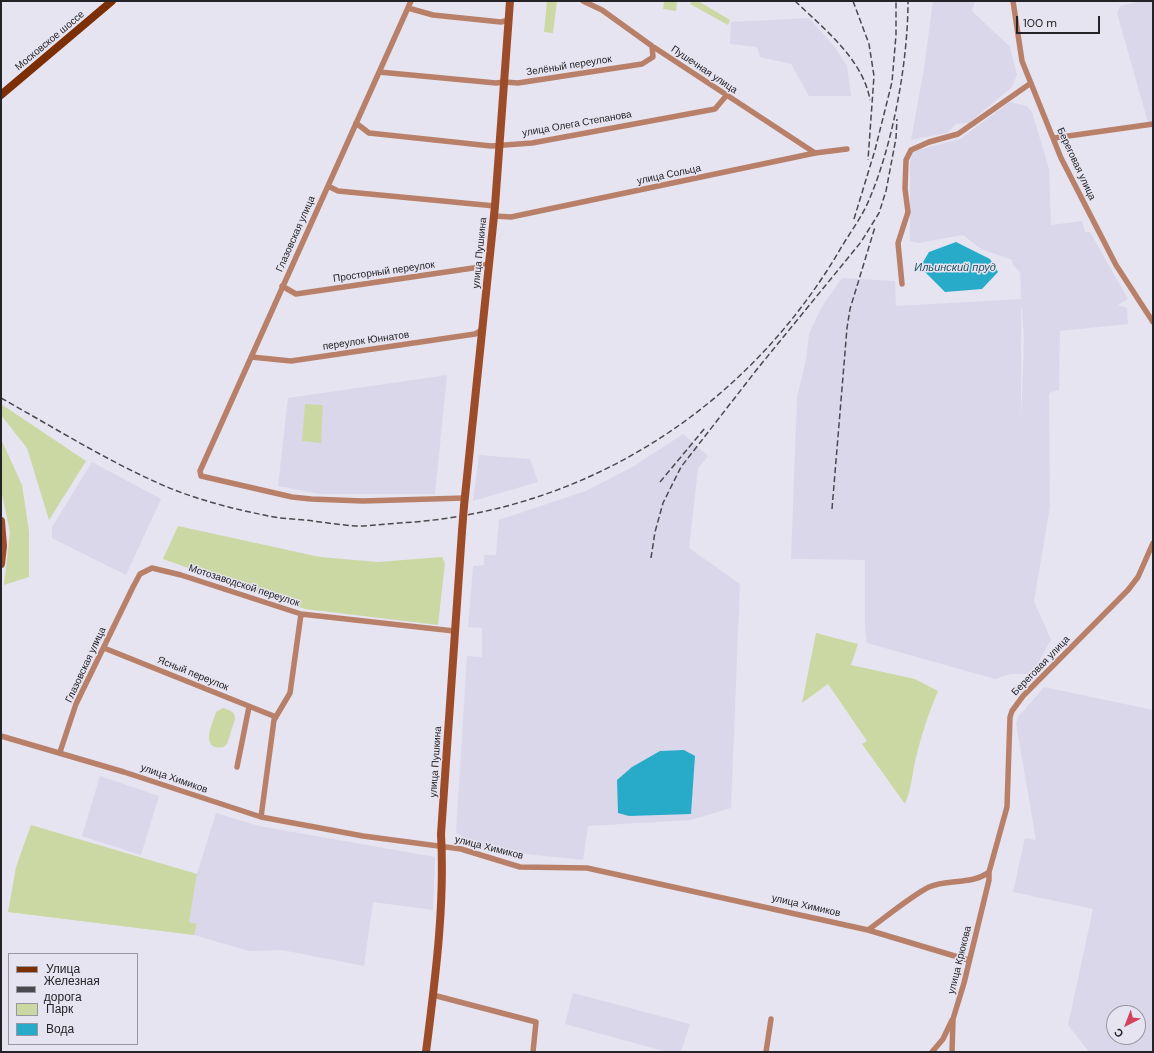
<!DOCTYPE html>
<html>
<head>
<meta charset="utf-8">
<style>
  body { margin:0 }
  #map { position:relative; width:1154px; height:1053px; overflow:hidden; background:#e6e4f0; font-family:"DM Sans",sans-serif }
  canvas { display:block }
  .frame { position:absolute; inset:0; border:2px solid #242328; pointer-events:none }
  .legend { position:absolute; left:8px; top:953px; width:130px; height:92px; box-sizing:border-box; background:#e6e4f0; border:1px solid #9897a0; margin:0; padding:5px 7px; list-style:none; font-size:12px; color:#242328 }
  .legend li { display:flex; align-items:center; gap:8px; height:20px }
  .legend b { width:20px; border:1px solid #9897a0 }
  .north { position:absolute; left:1106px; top:1005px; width:40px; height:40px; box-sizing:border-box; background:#e6e4f0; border:1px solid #9897a0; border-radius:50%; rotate:222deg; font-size:11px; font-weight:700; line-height:16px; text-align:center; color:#242328 }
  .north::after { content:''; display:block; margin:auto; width:14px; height:18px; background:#d2425a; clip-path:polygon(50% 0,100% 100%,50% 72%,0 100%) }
  .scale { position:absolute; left:1016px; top:16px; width:84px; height:18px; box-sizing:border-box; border:2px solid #242328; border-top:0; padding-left:5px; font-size:12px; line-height:14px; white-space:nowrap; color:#242328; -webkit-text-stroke:3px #e6e4f0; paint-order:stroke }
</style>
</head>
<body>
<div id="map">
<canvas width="1154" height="1053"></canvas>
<div class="frame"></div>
<ul class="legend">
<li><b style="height:5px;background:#7c2e05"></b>Улица</li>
<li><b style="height:5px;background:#4a494f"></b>Железная дорога</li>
<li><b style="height:11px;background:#ccd8a3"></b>Парк</li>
<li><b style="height:11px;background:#28abc9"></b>Вода</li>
</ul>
<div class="north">С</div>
<div class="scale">100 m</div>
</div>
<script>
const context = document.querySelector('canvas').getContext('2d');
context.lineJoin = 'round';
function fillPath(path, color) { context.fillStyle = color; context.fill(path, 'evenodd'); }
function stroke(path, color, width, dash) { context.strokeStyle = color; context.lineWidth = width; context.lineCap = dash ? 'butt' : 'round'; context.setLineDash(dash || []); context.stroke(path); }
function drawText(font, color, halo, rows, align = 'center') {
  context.font = font + ' "DM Sans",sans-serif'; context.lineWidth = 3; context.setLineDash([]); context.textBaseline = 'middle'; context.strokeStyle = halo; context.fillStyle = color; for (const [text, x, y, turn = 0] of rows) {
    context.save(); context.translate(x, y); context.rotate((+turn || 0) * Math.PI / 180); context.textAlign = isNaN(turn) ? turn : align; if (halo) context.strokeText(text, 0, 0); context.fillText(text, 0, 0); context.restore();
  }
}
const built = new Path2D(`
  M933,1H975L972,11L1010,47L1017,75L1012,87L969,123L956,124L947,133L911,140L924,69Z
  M1142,1H1153V128L1149,126L1117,13L1120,6Z
  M809,18L834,46L847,66L851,96H809L791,64L760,57L757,47L730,44L731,22Z
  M1010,102L1027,106L1032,112L1049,169L1051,225L1082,221L1085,232H1090L1128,299L1118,305L1127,308L1128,324L1060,331L1059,390L1049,393L1050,506L1034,601L1051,640L1032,674H1011L995,679L867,643L865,628V560L791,559L797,397L806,360L809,334L821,308L842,278L895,281L896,306L1021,299L1020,272L1013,265L1012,260L981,249L963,235L918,243L910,241V162L913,151L960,139ZM1022,309L1024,340L1021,421V309Z
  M447,375L435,494H320L278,486L288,398Z
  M683,434L708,456L698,469L689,548L740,584L731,808L691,820L588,826L583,860L488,850L462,837L456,832L467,656L482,657V628L468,627L473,566L484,565V555H496L499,520L586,491L634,466Z
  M479,455L530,459L538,482L473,501Z
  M92,462L161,499L126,575L52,538V527Z
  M1044,687L1153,710V1052H1089L1068,1025L1093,909L1013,892L1025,838L1036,840L1016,724L1018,717ZM1114,1013H1138V1037H1114Z
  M100,776L159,796L141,855L82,836Z
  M216,813L259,826L435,857L433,910L373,902L364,966L282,950L249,951L194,935L197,924L189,922L197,874Z
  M573,993L690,1024L681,1052H667L565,1024Z`);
const green = new Path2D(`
  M547,1H557L553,33L544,32Z
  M664,1H677L676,11L663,9Z
  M693,1H698L730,20L728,25L690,4Z
  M1,404L86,461L49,520L27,448L1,415Z
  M305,404L323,405L321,443L302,441Z
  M1,439L22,485L29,531V577L4,585L10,532L1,490Z
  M178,526L320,557L378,562L442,557L445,563L438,625L305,609L163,559Z
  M816,633L858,644L851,665L915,679L938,691C928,715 921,736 915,762C912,776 911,790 905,804L862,744L867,741L828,684L802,703Z
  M223,708C229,710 235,711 235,719L227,744L224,747C199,751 212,725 216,712Z
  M31,825L197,874L189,922L197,924L194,935L8,912L16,867Z`);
const water = new Path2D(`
  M956,242L990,259L998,272L982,289L945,292L920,267L929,252Z
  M684,750L695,756L691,814L629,816L618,813L617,780L632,767L660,751Z`);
const street = new Path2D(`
  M411,1L200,471L201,476L292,497L311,499L363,501L465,498
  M583,1L602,10L652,46L815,153
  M1013,1L1022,61L1061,158L1116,265L1153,322
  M408,8L433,15L501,22L509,20
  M379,72L496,83L504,82L518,83L642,64L653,57L652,46
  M356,123L369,133L491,146L532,143L715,109L726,96
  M1054,138L1153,124
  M328,186L338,191L495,206
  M494,216L511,217L815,153L847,149
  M902,284L898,243L908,212L905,189L906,160L911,150L929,142L958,134L1031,83
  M282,286L296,294L480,267L489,263
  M251,357L291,361L475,334L482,330
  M104,648L276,717
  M1,736L124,772L261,817L363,836L461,849L520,867L587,868L868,930L968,960
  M60,752L76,704L133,587L140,574L152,568L181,575L301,614L454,631
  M237,767L249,707
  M261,817L274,720L290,693L301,614
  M868,930C886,917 911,896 929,887C948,879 972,885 989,872
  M433,995L536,1022L533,1052
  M766,1052L771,1019
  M932,1052L943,1039L952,1020
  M952,1052L953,1019L964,983L989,880V872L1007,807L1010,717L1012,711L1023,696L1128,590L1138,577L1153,543`);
const secondary = new Path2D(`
  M464,506L495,206L510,1
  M1,521L3,546L1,564
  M426,1052C435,980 445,907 441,834L462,531`);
const primary = new Path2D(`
  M1,95L112,1`);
const rail = new Path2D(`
  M795,1C823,28 863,59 870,100
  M853,1L869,44L874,76L868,160
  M854,219L875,150L892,82L896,35V1
  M1,398C53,427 104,459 158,483C191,498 229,508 264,515C280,519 297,519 313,521C328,523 342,525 356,526C371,526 385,524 399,523C583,513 744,410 838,253C848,235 861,219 869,200C893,144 908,62 908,1
  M660,482L705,428
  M832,509L847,328L850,309L875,227
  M651,558L655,532L663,503L681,467L758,368L861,242L879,213L886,191L896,138L897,119`);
const secondaryBridge = new Path2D(`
  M462,531L464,506`);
const streetNames = [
  ["Московское шоссе",50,41,-40],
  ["Зелёный переулок",569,66,-9],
  ["Пушечная улица",704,70,34],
  ["улица Олега Степанова",577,124,-10],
  ["Береговая улица",1076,164,65],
  ["улица Сольца",669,175,-12],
  ["Глазовская улица",296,234,-66],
  ["улица Пушкина",480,253,-84],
  ["Просторный переулок",384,272,-8],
  ["переулок Юннатов",366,341,-8],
  ["Мотозаводской переулок",244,586,18],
  ["Глазовская улица",86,665,-65],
  ["Береговая улица",1041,666,-46],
  ["Ясный переулок",193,674,22],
  ["улица Пушкина",436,762,-86],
  ["улица Химиков",174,779,19],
  ["улица Химиков",489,848,14],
  ["улица Химиков",806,906,13],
  ["улица Крюкова",960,960,-76]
];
const waterNames = [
  ["Ильинский пруд",955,268]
];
fillPath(built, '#dad7eb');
fillPath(green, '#ccd8a3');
fillPath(water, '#28abc9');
stroke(street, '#b98069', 5.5);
stroke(secondary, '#9d4c2a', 8);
stroke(primary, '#7c2e05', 8);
stroke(rail, '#4a494f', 1.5, [6, 3]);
stroke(secondaryBridge, '#9d4c2a', 8);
drawText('10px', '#242328', '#e6e4f0', streetNames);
drawText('italic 11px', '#1f525f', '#e6e4f0', waterNames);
</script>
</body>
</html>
